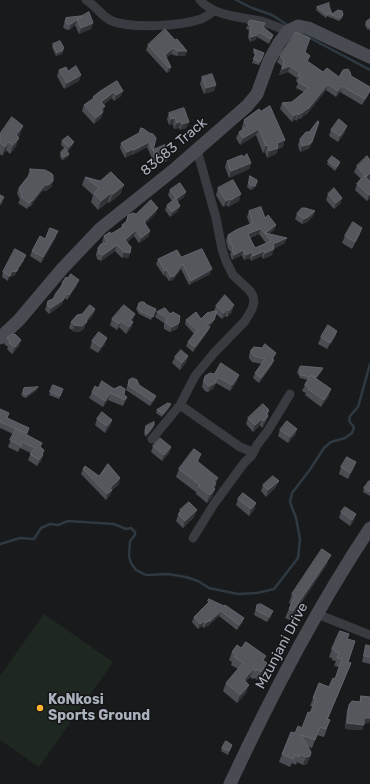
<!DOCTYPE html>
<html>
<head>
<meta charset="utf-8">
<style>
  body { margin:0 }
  canvas { display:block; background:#191a1c }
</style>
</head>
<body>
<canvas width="370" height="784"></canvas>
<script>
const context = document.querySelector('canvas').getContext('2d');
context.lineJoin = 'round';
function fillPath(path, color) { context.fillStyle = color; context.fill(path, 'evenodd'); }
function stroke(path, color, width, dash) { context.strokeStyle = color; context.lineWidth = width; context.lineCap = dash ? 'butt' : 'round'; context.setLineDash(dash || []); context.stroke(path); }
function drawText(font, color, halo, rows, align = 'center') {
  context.font = font + ' Rubik,sans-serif'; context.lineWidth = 3; context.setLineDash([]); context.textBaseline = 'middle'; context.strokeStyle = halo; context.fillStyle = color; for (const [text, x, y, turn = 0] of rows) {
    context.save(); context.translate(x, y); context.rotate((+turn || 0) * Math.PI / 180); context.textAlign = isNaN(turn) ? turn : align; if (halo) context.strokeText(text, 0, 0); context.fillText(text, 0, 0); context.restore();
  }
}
const green = new Path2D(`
  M44,614L113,662L39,767L0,740V676Z`);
const stream = new Path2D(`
  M236,0L252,8L272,15L289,26
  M299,32L370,70
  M0,544L20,538L34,539L41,528L50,524L58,525L68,521L114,524L126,529L131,528L135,532V535L130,541L129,556L131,563L136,570L146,575L168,574L186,577L198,581L209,588L238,594L257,593L274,589L298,558L300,539L296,518L290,502L292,493L309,471L324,448L331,442L345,438L352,433L354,427L349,421L350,416L358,407L370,364`);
const street = new Path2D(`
  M86,0C96,6 102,17 112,21C132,29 181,26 201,19C206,17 210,14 214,11
  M200,0C214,17 244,17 264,22C272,25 280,28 288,31
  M180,405L240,447L253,452
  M152,439L180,405L195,376L214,353L245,321L252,309L254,302L253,296L250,291L233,275L226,261L222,249L216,218L197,150
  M193,538L214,504L244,463L252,455L257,445L267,432L290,394
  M317,614L370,635`);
const secondary = new Path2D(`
  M0,338L19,320L62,269L101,228L176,168L247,106L257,94L269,61L279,43L288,31L298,26L308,28L370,57
  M230,784C271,696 316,609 370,528`);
const wall = new Path2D(`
  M329,6L332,14L343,15L342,18L339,21L327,16L326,18L316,10L317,7Z
  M82,16L93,23L91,29L79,34L75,25L69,30L65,29L63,27L66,18Z
  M370,19V30L367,29L365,25L366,22Z
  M250,20L264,27L273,35L269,44L257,37L255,40L250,42L248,37L249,30L246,29Z
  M175,40L187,51L185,56H177L171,54L166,58L171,67L169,72L167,73L146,50L148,45Z
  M53,44L64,48L62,54L56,56L52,47Z
  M254,49L264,53L259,65L252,63L255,56L253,52Z
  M305,52L308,62L323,72L339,77L351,76L370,87V91L369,94L362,105L340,92L336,97L326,90L306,115V114L300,119L299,118L296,121L295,119L292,122L280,109L282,103L292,102L304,92L296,88L298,83L296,81L297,78L288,72L279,75L282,66L277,62L280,56Z
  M59,70L68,71L79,81L64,89L57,76Z
  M202,77L216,85L214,91L204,94L200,84Z
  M117,81L121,96L114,101L112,98L104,104L105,106L101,118L94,124L82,111L84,105L93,99V97Z
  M259,109L283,147L278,149L276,154L267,158L265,152L263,153L256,135L240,145L236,138L239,132L242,130V127L244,120Z
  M169,113L189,122L186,128L180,130L179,128L174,129L173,124L169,125L167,119Z
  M144,129L153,151L151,156L147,147L132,155V154L125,158L120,148L121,143L139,133Z
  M331,130L345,132L338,142L329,136Z
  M0,134L20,135L18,137L16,146L10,154L6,150L2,156L0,154Z
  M300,139L310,147L308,149L300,152L298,145Z
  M62,141L73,145L68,151L61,145Z
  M153,150L169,155L167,161L155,165L151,156Z
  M61,152L69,154L68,157L63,160L61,159L60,155Z
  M243,157L251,163L249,169L229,178L225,167L227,161Z
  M370,160V178L368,179L370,181V198L367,201L355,190L357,184L361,179L354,172L357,166Z
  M328,161L340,162L339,165L335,171L327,164Z
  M30,169L53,181L51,187L46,191H42L30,207L29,206L27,209L18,203L20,200L17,193L19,188L28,176V175Z
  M250,176L256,186L253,189L251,190L247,187Z
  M85,177L100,181L124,185L120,194L109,203L108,202L98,210L91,202L93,195L82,185Z
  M218,188L239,201L228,207L227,205L223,207L216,195Z
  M170,190L184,197L178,201V211L170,217L165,210L167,205L172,201L168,195Z
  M328,194L342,198L340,204L334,209L326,200Z
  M249,211L265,218L276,225L274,230L269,234L285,243L273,249L272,255L263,259L262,256L251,261L250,258L244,260L242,255L232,260L230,254L231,252L228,249L226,240L228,235L250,225L247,217ZM259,234L266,243L255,248L250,238Z
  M315,211L313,216L307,222L302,224L295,219L297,214Z
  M156,213L145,224L150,231L148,237L139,243L134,236L127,242L130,253L128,258H122L115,251L101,261L97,259L96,254L98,248L103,244L102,242L104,236L111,234L121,228L122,225L126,221L128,215Z
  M360,234L352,249L342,243L345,236Z
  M56,237L41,263L30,256L32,251Z
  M181,257L210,274L189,285L181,269L173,280L169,281L165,275L164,276L156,264L158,259Z
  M24,260L20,267L19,266L15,275L9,277L8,281L2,277L3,272Z
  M62,283L77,285L67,300L65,298L61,305L49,314L45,310L48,301L53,299L60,288Z
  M139,303L147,305L156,309L151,320L139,314L136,309Z
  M216,306L232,312L227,317L225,316L222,319L216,314L212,324L209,327L208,331L193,352L186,346L188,342L194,334L185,324L186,320L201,319L214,311Z
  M95,309L93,315L85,324L84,329L79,332L72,331V330L69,328L71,322L82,314Z
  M157,312L179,323L177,329L170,332L164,329V323L155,317Z
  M135,314L132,321L133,322L131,328L126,334L119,327L117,330L110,325L112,319Z
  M337,331L335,337L327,349L318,344L321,337Z
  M7,338L19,346L12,354L7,349L8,347L4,344Z
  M92,341L105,344L98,353L90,348Z
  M251,350L274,358L273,359L272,365L259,383L253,378L255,373L262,364L252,362L249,358V355Z
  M188,356L186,362L180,370L172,363L175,357Z
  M299,369L322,371L316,378L329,396L321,407L305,395L306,393L302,391L305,385L308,380L300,378L297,372Z
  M214,374L237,381L230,391L216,383L213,389L208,392L205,391L202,387L203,381L205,376Z
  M129,380L139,385L156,396L154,401L150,406L126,390Z
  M53,385L63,389L59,399L49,395Z
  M98,388L124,395L127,397L123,406L108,400L103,407L89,398L92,392Z
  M37,390L26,398L23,397L21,394L23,391Z
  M170,407L162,417L156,413L157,410Z
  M0,409L9,413L7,418L29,428L27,435L44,450L41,461L37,466L28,460L31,453L20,448L18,452L8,447L13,434L0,428Z
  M269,410L266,422L262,428L260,425L253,432L246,424L248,418Z
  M97,419L112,420L110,426L105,433L95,425Z
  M146,426L153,428L146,437L144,434Z
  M297,429L295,435L288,443L278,436L280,430Z
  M153,446L171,447L169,453L162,461L151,452Z
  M201,454L198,462L218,478L216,483L215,489L212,497L207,503L196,494V492L176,477L179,469Z
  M341,467L354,468L348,479L339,474Z
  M83,469L99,476L119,484L112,490L110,495L106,500L81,474Z
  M370,481V496L363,492L364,488Z
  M263,485L276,487L266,497L261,491Z
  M238,499L256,503L254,510L249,516L236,505Z
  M180,510L194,517L183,528L176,521Z
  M341,512L354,521L350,526L339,518Z
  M327,564L290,620L285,618L289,609L291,604L289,603L292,594Z
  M208,601L244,618L242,623L237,630L219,616L207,627L208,624L204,628L202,626L198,629L192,622L194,617L207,605Z
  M257,605L271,617L267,622L254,615Z
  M347,639L348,662V671L328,719L327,728L324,737L317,735L312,748L308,747L310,756L307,764L303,765L297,762L296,765L292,763L290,767L279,762L282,754L295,733L302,728L310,713L313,707L310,706L319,683L329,687L335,679L339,667L334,666L336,661L332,660V658L329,657L332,649Z
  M366,645L370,646V664L362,662Z
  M241,648L264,661V671L258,680L254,678L253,679L250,677L246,682V693L237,703L223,691L226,683L238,669L231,665L232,662L229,660L232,652Z
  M361,696L370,697V723H364L362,730L345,729L347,710L349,705L359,702Z
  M222,748H231L228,755L221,751Z`);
const shadedWall = new Path2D(`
  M77,20L75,25L69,30L71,24Z
  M93,23L91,29L79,34L81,28Z
  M259,32L257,37L255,40L250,42L251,37Z
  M64,48L62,54L56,56L57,53Z
  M173,48L171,54L163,60L165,55Z
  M179,51H187L185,56H177Z
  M290,66L288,72L279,75L282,69Z
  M171,67L169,72L167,73L169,68Z
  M81,75L79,81L64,89L67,83Z
  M328,84L326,90L306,115L308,109Z
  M216,85L214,91L204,94L206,88Z
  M342,86L340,92L336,97L338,91Z
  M370,90L369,94L362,105L365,99Z
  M123,91L121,96L114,101L116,95Z
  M114,92L112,98L99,107L101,102Z
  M105,106L103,111L101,109Z
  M308,108L306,114L300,119L302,113Z
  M103,112L101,118L94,124L96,118Z
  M302,112L299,118L296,121L298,115Z
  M297,113L295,119L292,122L294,116Z
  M175,118L173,124L169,125L171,119Z
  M181,121L179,128L174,129L177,123Z
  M189,122L186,128L180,130L182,124Z
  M23,126L20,135L13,144L16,135Z
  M347,126L345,132L338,142L340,136Z
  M259,129L256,135L240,145L243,138Z
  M19,138L16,146L10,154L13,145Z
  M285,140L283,147L278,149L276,154L267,158L269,151L277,143Z
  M9,142L6,150L2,156L5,147Z
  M74,142L73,145L68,151L69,147Z
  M149,142L147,147L132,155L134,150Z
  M312,142L310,147L308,149L300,152L302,146Z
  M268,145L265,152L263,153L266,146Z
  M133,149L132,154L125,158L127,152Z
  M69,154L68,157L63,160L64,157Z
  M169,155L167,161L155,165L157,159Z
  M251,163L249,169L229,178L231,171Z
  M370,173V178L364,183L366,177Z
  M53,181L51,187L46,191H42L30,207L32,201L45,185Z
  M257,182L256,186L253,189L251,190L252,186Z
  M124,185L120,194L109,203L113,194Z
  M186,192L184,197L174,204L176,199Z
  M111,193L108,202L98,210L101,201Z
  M241,194L239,201L228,207L231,200Z
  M370,194V198L367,201L369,195Z
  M4,197L2,204L0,206V203Z
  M342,198L340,204L334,209L336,203Z
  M230,199L227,205L223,207L226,201Z
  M180,206L178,211L170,217L172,212Z
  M158,208L156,213L142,227L144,222Z
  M315,211L313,216L307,222L302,224L304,219Z
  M276,225L274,230L266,236L265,234Z
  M362,228L360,234L352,249L355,242Z
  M261,229L259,234L246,239L248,234Z
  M136,230L134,236L123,245L125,240Z
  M58,231L56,237L41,263L43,257Z
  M150,231L148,237L139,243L141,238Z
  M287,238L285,243L273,249H274L272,255L263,259L265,253L273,244Z
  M117,245L115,251L101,261L103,255Z
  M243,250L242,255L232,260L234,255Z
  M264,251L262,256L251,261L253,256Z
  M124,252L130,253L128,258H122Z
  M252,252L250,258L244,260L246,255Z
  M21,261L15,275L9,277L8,281L11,272Z
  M183,264L181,269L173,280L169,281L171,277Z
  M212,269L210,274L189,285L191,281Z
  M167,270L165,275L164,276L165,271Z
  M79,280L77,285L67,300L69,295Z
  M67,293L65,298L61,305L49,314L51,308Z
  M234,305L232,312L227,317L229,311Z
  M95,309L93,315L85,324L84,329L79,332L72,331L74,325L87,319Z
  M227,309L225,316L222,319L224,313Z
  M135,314L132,320L128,326L130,320Z
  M214,320L212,324L206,329L207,325Z
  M121,321L119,327L117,330L119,324Z
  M133,322L131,328L126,334L129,327Z
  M179,323L177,329L170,332L172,327Z
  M210,327L208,331L193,352L195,347Z
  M337,331L335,337L327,349L330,343Z
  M107,338L105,344L98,353L101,347Z
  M21,340L19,346L12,354L15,347Z
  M188,356L186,362L180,370L182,363Z
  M274,360L272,365L259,383L261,378Z
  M323,368L322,371L315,381L316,377Z
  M239,375L237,381L230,391L232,385Z
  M218,377L213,389L208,392L210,386Z
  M38,387L37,390L26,398L27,395Z
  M331,389L329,396L321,407L324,400Z
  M110,393L108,400L103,407L105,401Z
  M156,396L154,401L150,406L152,401Z
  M171,404L170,407L162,417L163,414Z
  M268,416L266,422L262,428L264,421Z
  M262,419L260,425L253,432L255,425Z
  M112,420L110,426L105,433L107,426Z
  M154,425L153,428L146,437L147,434Z
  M297,429L295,435L288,443L290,437Z
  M171,447L169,453L162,461L164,455Z
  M44,450L41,461L37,466L42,454Z
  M201,454L198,462L197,461Z
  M356,462L354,468L348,479L350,473Z
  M120,478L119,484L108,493L110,488Z
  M218,478L215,485L216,483L214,490L215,489L212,497L207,503L214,481Z
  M279,481L276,487L266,497L268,490Z
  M112,490L110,495L106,500L107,494Z
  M256,503L254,510L249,516L251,509Z
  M197,510L194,517L183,528L185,521Z
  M356,514L354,521L350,526L352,520Z
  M331,555L327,564L290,620L293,611Z
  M221,611L219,616L207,627L208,624L204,628L206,623Z
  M273,611L271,617L267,622L269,617Z
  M244,618L242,623L237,630L239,625Z
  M204,621L202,626L198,629L200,624Z
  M267,663L264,671L258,680L261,672Z
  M253,669L250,677L241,688L244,680Z
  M249,685L246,693L237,703L240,695Z
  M364,718H370V723L362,724Z
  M347,723L364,725L362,730L345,729Z
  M310,756L307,764L303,765L306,757Z`);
const building = new Path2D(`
  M329,3V6L332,14L338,10L342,11L343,15L340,18L327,13V15L317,7Z
  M89,12L93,23L81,28L77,19Z
  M82,16L71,24H67L65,22L66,18Z
  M370,19V27L368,26L366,22Z
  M250,20L265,23L263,27L273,35L271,39L259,32L257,35L251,37L250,32L251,25L248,24Z
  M165,29L175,40L177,39L187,51H179L173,48L165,55L171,67L169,68L148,45Z
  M296,32L310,38L305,52L310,56L307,61L323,72L327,68L339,77L343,70L348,69L350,72L351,76L370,87V90L365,99L342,86L338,91L328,84L308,109V108L302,113V112L298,115L297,113L294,116L282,103L292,102L309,88L298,82L301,77L298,75L300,73L290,66L282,69L284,60L280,56Z
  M60,41L64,48L62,49L63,50L57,53L53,44Z
  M254,49L264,53L260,62L253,59L256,54Z
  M76,66L81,75L67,83L59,70L66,67L68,71Z
  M212,74L216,85L206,88L202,77Z
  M117,81L123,91L116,95L114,92L101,102L105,106L101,109L103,112L96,118L84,105L94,98L93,97L99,92Z
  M270,106L285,140L277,143L278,148L269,151L268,145L266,146L259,129L243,138L239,132L248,126L244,122L245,121L244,120L259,109L261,111Z
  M184,108L189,122L182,124L181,121L177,123L175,118L171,119L169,113Z
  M12,117L23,126L16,135L19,138L13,145L9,142L5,147L0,143V134Z
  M339,119L347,126L340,136L331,130Z
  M318,121L319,122L312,142L310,144L302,146L300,139L306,132H309Z
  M141,128L144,129L149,133L153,134L156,138L153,151L149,142L134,150L133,149L127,152L121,143L139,133Z
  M68,136L74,142L69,147L62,141Z
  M165,145L169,155L157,159L153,150Z
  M65,148L69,154L64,157L62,156L61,152Z
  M247,154L251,163L231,171L227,161L242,155L243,157Z
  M332,156L340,162L336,167L328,161Z
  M367,156L370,160V173L366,177L357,166Z
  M30,169L45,170L51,173L53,175V181L48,185H45L32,201L31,200L29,203L21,197L22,195L19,188L31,173Z
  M111,172L124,185L113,194L111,193L101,201L94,193L99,188L85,177L100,181Z
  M250,176L257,180V182L255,186H252L249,184Z
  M364,176L370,181V194L369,195L357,184Z
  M233,180L241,194L231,200L230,199L226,201L218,188Z
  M180,183L186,192L176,199L180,206L172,212L167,205L176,198L170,190Z
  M334,188L342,198L336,203L328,194Z
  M0,195L4,197L0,203Z
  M151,200L158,208L144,222L150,231L141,238L136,230L125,240L131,247L130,253L124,252L117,245L103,255L99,253L98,248L101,244L108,243L104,236L110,232L111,234L124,226L122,225L127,221L128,215L133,213L136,214Z
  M261,207L265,218L268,215L276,225L265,233L287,238L273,244L274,247H273L274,249L265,253L264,251L253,256L252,252L246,255L243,250L234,255L232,249L233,247L230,244L228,235L236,230L253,223L249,211ZM261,229L271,241L255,248L248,234Z
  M302,208H305L315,211L308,217L304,219L297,214Z
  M353,222L362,228L355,242L345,236Z
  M50,228L58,231L43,257L32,251L40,236L45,239Z
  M15,249L26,255L22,262L21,261L17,271L11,272L10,276L3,272Z
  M202,249L212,269L191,281L183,264L174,276L171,277L167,270L165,271L158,259L177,250L181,257Z
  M71,274L79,280L69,295L67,293L63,300L51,308L47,305L48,301L53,299L56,293L63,284L62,283L66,277L68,278Z
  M225,295L234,305L229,311L227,309L224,313L216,306Z
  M141,302H144L147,305L156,309L153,317L140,311L138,306L139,303Z
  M90,305L95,309L87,319L86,323L82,326L74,325L75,324L71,322L77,315L82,314Z
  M124,305L135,314L130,320L133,322L129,327L121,321L119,324L112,319Z
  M165,308L170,314L173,312L180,316L179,323L172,327L166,323V317L157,312Z
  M217,311L214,320L207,325L210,327L195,347L188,342L197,330L186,320L196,312L201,319L207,313Z
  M328,325L337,331L330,343L321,337Z
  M99,332L107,338L101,347L92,341Z
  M12,334L14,335L15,334L21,340L15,347L9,343L10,341L7,338Z
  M265,344L276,353L272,359L274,360L261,378L255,373L265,359L254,356L251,353V350L254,347L262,348Z
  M181,350L188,356L182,363L175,357Z
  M221,363L239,375L232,385L218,377L215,383L210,386L207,385L204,381L205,376L210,373L214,374Z
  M301,366L323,368L316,377L311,375L310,377L301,375L299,369Z
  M311,375L331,389L324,400L308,389L309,387L305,385Z
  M133,378L137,380L139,385L156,396L152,401L128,385L129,380Z
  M102,381L114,389L120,386L125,389L124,395L127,397L125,400L110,393L105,401L92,392L95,386L98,388Z
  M53,385L63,389L60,396L50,392Z
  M38,387L27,395L24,394L23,391L24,388Z
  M168,403L171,404L163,414L157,410Z
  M263,404L269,410L266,414L268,416L264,421L262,419L255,425L248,418Z
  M0,409L9,413L7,418L29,428L27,433L0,422Z
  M102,412L112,420L107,426L97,419Z
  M287,421L297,429L290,437L280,430Z
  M154,422V425L147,434L145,431L146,426Z
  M16,429L42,443L40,447L44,450L42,454L43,455L39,460L30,454L35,448L22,442L21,446L10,440Z
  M160,438L171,447L164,455L153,446Z
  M194,449L201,454L197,461L218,478L214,481L216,483L213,487L215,489L210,495L198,486L200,485L179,469Z
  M347,457L356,462L350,473L341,467Z
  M108,464L120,478L110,488L112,490L107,494L83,469L85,466L99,476Z
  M273,476L279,481L268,490L263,485Z
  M369,481H370V492L364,488Z
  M243,493L256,503L251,509L238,499Z
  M189,502L197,510L185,521L178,514L182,511L180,510Z
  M345,507L356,514L352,520L341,512Z
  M322,549L331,555L293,611L289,609L295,596L292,594Z
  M209,599L224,606L225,605L244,618L239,625L221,611L209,622L210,619L206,623L204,621L200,624L194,617L208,603L214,609L215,607L208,601Z
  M261,604L273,611L269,617L256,610L257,605Z
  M340,631L349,634L347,639L355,641L348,662L351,663L327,719L330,720L326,729L320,727L315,740L301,735L311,752L310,756L306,757L300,754L299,757L295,755L293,759L282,754L291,732L295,733L298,726L302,728L308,712L310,713L316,699L313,698L319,683L329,687L333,678L335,679L342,659L337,658L339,653L335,652V650L332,649Z
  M246,642L266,656L263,660L267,663L261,672L257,669L256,671L253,669L244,680L249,685L240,695L226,683L243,663L234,657L236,654L232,652L237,645L241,648Z
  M366,645L370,646V657L364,656Z
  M361,696L370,697V718H364V725L347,723L349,705L352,701L360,702Z
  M226,741L232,745L229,751L222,748Z`);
const markers = [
  [40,708,4,"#feb430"]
];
const streetNames = [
  ["83683 Track",174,147,-40],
  ["Mzunjani Drive",282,646,-62]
];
const poiNames = [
  ["KoNkosi",48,700],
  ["Sports Ground",48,716]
];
fillPath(green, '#1f2820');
stroke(stream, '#2e3941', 2.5);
stroke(street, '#3a3b41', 9);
stroke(secondary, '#484b51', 13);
fillPath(wall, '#4a4c51');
fillPath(shadedWall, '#323337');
fillPath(building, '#55575d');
stroke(building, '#62656c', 1);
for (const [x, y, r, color] of markers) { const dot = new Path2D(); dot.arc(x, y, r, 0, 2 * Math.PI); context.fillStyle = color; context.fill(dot); stroke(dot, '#141417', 1.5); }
drawText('14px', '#abb1bc', '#141417', streetNames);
drawText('bold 14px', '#abb1bc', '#141417', poiNames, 'left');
</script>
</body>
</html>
